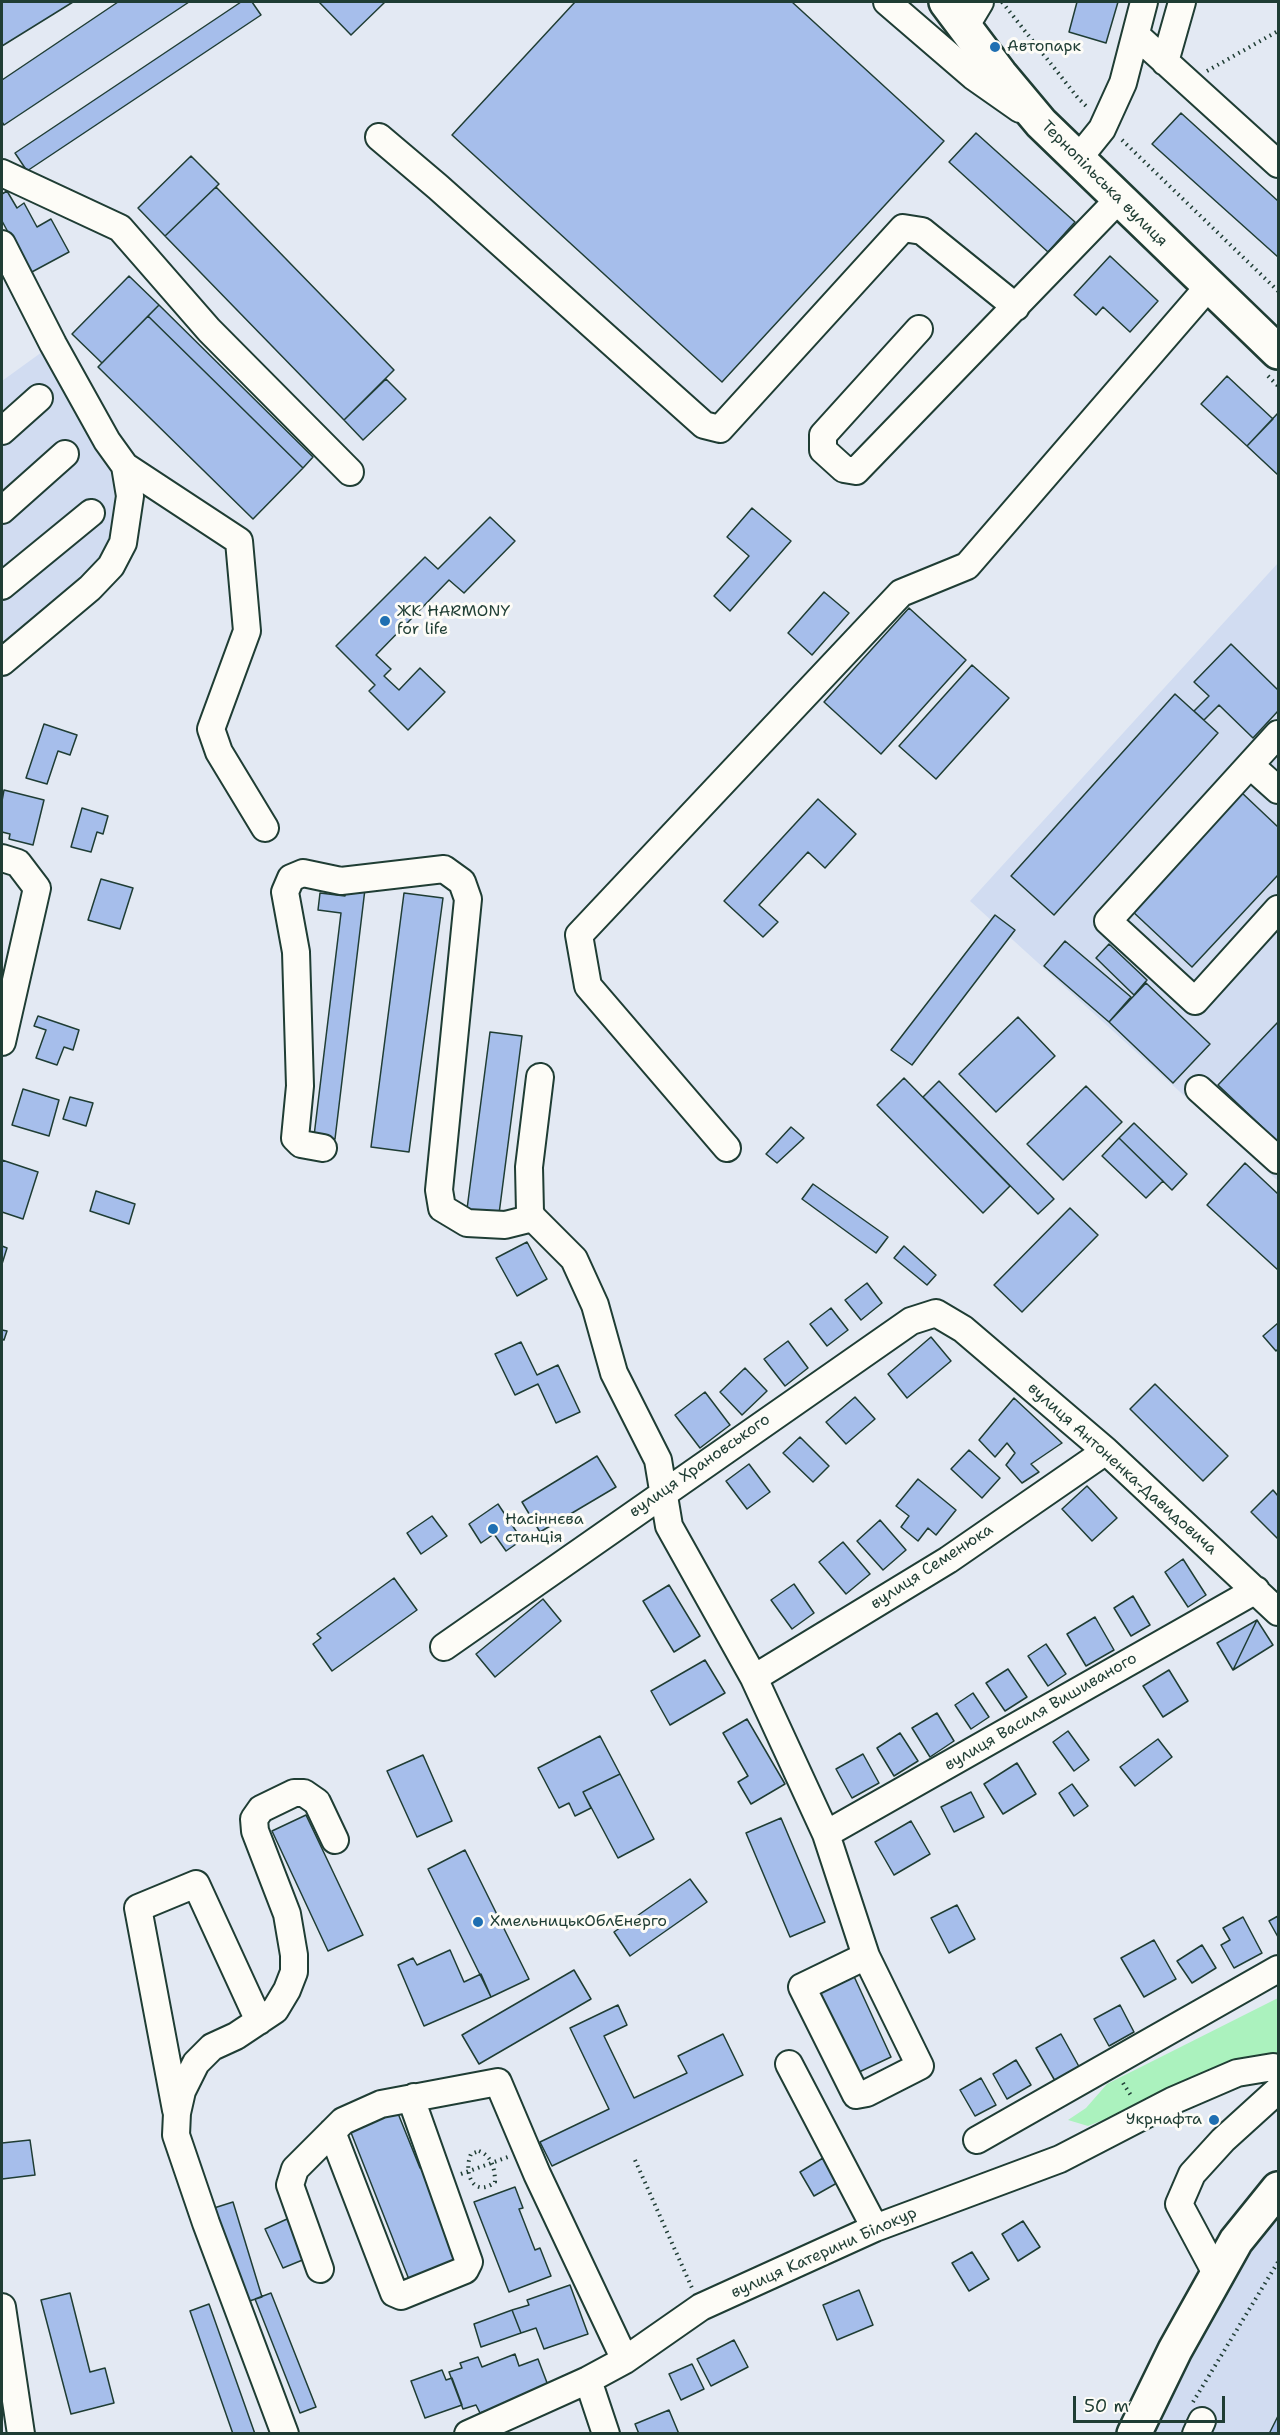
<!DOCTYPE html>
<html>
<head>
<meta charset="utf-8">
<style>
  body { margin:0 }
  #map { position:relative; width:1280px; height:2435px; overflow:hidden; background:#e3e9f3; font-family:"Shantell Sans",sans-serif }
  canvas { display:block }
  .frame { position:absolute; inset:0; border:3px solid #1f3d34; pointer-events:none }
  .scale { position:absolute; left:1073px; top:2396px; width:152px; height:27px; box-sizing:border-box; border:3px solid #1f3d34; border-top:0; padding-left:8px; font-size:18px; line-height:21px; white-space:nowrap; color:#1f3d34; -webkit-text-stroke:4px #fdfcf7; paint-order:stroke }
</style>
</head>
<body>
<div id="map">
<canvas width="1280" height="2435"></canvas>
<div class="frame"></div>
<div class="scale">50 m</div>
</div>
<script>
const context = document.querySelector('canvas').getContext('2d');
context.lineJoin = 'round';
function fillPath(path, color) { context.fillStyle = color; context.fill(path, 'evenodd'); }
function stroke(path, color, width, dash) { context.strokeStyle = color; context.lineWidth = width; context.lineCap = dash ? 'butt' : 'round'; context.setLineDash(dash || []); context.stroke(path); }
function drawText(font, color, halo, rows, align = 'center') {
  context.font = font + ' "Shantell Sans",sans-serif'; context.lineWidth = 6; context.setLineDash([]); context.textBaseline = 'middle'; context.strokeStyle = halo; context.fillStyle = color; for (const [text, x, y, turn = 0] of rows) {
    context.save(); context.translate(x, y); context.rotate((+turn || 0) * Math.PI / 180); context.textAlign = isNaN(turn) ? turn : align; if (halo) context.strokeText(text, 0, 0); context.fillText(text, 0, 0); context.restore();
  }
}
const built = new Path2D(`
  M53,344L125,466L123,543L2,662V381Z
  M1278,563V1181L970,901Z
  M1278,2207V2433L1145,2434L1245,2246Z`);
const green = new Path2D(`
  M1278,1998V2065L1161,2097L1088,2126L1068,2120L1086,2108L1107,2084Z`);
const building = new Path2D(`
  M2,2H73L2,46Z
  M118,2H189L4,125L2,122V80Z
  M241,2H252L261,15L27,171L15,153Z
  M319,2H385L351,35Z
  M575,2H792L944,141L722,382L452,135Z
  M1077,2H1118L1106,43L1069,32Z
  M1181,113L1278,201V257L1152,144Z
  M976,133L1075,222L1048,252L949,162Z
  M191,156L219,184L165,236L138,208Z
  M216,187L394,370L344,420L165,236Z
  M7,191L17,208L24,203L37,227L51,219L69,252L30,273L2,221V194Z
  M1110,256L1158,301L1130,332L1103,307L1096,315L1074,295Z
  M129,276L159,305L102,363L72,334Z
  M159,305L313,457L303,468L148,316Z
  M148,316L303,468L253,519L98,367Z
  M1227,376L1273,419L1247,446L1201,404Z
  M386,379L406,399L363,440L344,420Z
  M1278,413V475L1247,446Z
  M752,508L791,541L730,611L714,596L749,556L727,537Z
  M490,517L515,541L464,593L449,580L376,655L391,669L384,676L399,690L420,668L445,692L408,730L369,691L375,685L336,646L425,557L438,569Z
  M824,592L849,613L812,655L788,633Z
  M909,608L966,660L881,754L824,702Z
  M1231,644L1278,690V711L1253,738L1219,705L1204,720L1194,711L1209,696L1194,682Z
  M972,665L1009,698L936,779L899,746Z
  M1175,694L1218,733L1054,915L1011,876Z
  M44,724L77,735L70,755L58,751L47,784L26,778Z
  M4,790L44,800L33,845L9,839L10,834L2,832V801Z
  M1241,792L1278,827V875L1192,967L1131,910Z
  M818,799L856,834L825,868L808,852L759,905L778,922L763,937L724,901Z
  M82,808L108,816L103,834L97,832L91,852L71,847Z
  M101,879L133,888L120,929L88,920Z
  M346,887L365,889L335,1139L314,1136L341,913L318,910L320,893L345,896Z
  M404,893L443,898L409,1152L371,1147Z
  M995,915L1015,930L912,1065L891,1050Z
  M1065,941L1131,997L1109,1022L1044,966Z
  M1109,944L1147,980L1134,995L1096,958Z
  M1146,983L1210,1044L1173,1083L1109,1022Z
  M38,1016L79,1030L73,1050L64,1047L57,1065L36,1058L46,1030L34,1026Z
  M1018,1017L1055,1056L996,1112L959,1074Z
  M1278,1022V1142L1218,1085Z
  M490,1032L522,1036L499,1214L467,1209Z
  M904,1078L1010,1186L983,1213L877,1105Z
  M939,1081L1054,1199L1038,1214L923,1097Z
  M1086,1086L1122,1122L1063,1180L1027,1144Z
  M23,1089L59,1100L49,1136L12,1125Z
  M70,1097L93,1103L86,1126L63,1119Z
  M1134,1123L1187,1174L1172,1190L1119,1138Z
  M791,1127L804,1138L777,1163L766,1154Z
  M1119,1138L1163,1181L1146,1198L1102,1156Z
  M2,1160L38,1172L23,1219L2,1212Z
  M1245,1163L1278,1194V1270L1207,1205Z
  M813,1184L888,1237L876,1253L802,1199Z
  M96,1191L135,1204L129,1224L90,1211Z
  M1070,1208L1098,1235L1022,1312L994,1285Z
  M527,1242L547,1279L517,1296L496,1258Z
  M2,1246L7,1248L2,1264Z
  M904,1246L936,1275L927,1285L894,1258Z
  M867,1283L882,1303L861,1320L845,1300Z
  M831,1308L848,1330L827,1346L810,1324Z
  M1278,1323V1349L1276,1351L1263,1336Z
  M2,1330L7,1331L4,1340L2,1339Z
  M931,1337L951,1361L907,1398L888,1374Z
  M788,1341L808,1368L785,1386L764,1359Z
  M521,1342L537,1375L558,1365L580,1412L556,1423L538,1384L515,1395L495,1354Z
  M745,1368L767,1391L742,1415L720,1392Z
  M1155,1384L1228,1456L1203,1481L1130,1409Z
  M705,1392L730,1425L700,1448L675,1415Z
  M855,1397L875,1419L846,1444L826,1422Z
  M1014,1398L1062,1443L1031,1464L1039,1472L1022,1483L1006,1465L1015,1453L1007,1443L995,1457L979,1440Z
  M800,1437L829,1466L813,1482L783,1453Z
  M969,1450L1000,1478L982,1498L951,1469Z
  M597,1456L616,1487L540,1532L522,1502Z
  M749,1464L770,1492L747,1509L726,1481Z
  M918,1479L956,1510L936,1535L928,1528L918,1541L901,1527L909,1516L896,1506Z
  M1087,1486L1117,1518L1092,1541L1062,1509Z
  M1273,1490L1278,1496V1539L1251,1512Z
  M498,1504L522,1540L506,1551L494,1534L481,1543L469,1524Z
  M432,1516L447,1536L421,1554L407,1533Z
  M880,1520L906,1550L883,1570L857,1541Z
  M843,1542L870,1574L846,1594L819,1562Z
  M1183,1559L1206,1595L1188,1607L1165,1572Z
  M394,1578L417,1610L332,1671L313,1644L321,1638L317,1634Z
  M794,1584L814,1613L792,1629L771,1600Z
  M669,1585L700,1636L674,1652L643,1601Z
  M1133,1596L1150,1625L1131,1636L1114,1608Z
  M543,1599L561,1621L495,1677L476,1654Z
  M1095,1617L1114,1650L1086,1666L1067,1634Z
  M1257,1620L1233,1670L1217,1643Z
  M1257,1620L1273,1645L1233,1670Z
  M1046,1644L1066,1674L1048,1686L1028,1656Z
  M705,1660L725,1693L670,1725L651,1691Z
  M1008,1669L1027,1697L1005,1711L986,1683Z
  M1169,1670L1188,1701L1163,1717L1143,1686Z
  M973,1693L989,1717L971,1729L955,1705Z
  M937,1713L954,1741L930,1757L912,1728Z
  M747,1719L785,1784L751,1804L738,1782L748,1776L723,1733Z
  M1068,1731L1089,1760L1074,1771L1053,1742Z
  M900,1733L918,1761L894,1776L877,1748Z
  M600,1736L620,1774L583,1792L591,1808L575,1816L569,1803L559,1808L538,1768Z
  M1158,1739L1172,1757L1135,1786L1120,1767Z
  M863,1754L879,1783L852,1798L836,1769Z
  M423,1755L452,1821L417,1837L387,1771Z
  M1017,1763L1036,1794L1003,1814L984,1784Z
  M620,1774L654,1839L618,1858L583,1792Z
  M1072,1784L1088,1806L1074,1816L1059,1793Z
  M971,1792L984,1817L954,1832L941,1807Z
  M306,1815L363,1935L328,1951L272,1831Z
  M781,1818L825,1922L790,1937L746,1833Z
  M911,1821L930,1854L894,1875L875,1842Z
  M465,1850L529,1979L491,1997L428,1869Z
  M690,1879L707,1902L630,1956L614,1932Z
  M957,1905L975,1939L949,1953L931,1918Z
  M1278,1916V1937L1269,1921Z
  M1243,1917L1262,1953L1234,1968L1221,1945L1230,1940L1223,1928Z
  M1154,1940L1176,1979L1144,1997L1121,1958Z
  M1202,1945L1216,1968L1192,1983L1177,1961Z
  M450,1950L464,1982L481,1974L491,1997L424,2026L398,1965L413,1958L417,1965Z
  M574,1970L591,1999L479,2064L462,2035Z
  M852,1972L891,2057L857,2073L818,1988Z
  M618,2005L627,2025L604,2036L634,2098L687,2073L678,2056L723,2034L743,2075L552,2166L540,2142L609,2109L570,2028Z
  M1120,2005L1134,2032L1109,2046L1094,2019Z
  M1061,2034L1082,2072L1058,2086L1036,2048Z
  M1016,2060L1031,2085L1007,2099L993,2074Z
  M981,2078L996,2105L975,2116L960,2090Z
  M395,2106L420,2168L425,2166L437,2197L433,2199L458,2263L410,2282L348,2125Z
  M30,2140L35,2175L2,2179V2143Z
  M823,2158L837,2183L814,2196L800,2172Z
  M515,2187L523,2208L519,2209L535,2250L540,2248L551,2276L509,2292L474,2202Z
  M233,2202L262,2297L243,2303L214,2208Z
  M287,2219L305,2259L283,2268L265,2229Z
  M1023,2221L1040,2247L1018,2261L1002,2234Z
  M972,2252L989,2279L969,2291L952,2263Z
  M570,2285L588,2334L544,2349L536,2328L521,2333L512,2310L529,2305L527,2300Z
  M859,2290L873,2325L837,2340L823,2305Z
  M70,2293L90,2372L105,2368L114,2403L71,2414L41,2300Z
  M271,2293L316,2407L300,2413L255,2299Z
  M209,2304L255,2434H233L190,2311Z
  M512,2310L521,2333L481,2347L474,2324Z
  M734,2340L748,2367L711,2386L697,2359Z
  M515,2354L519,2366L538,2359L549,2388L480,2413L476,2405L463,2409L449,2372L462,2368L460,2363L478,2357L482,2367Z
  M692,2364L704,2389L681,2400L669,2374Z
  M442,2370L446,2380L452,2378L462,2405L425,2418L411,2381Z
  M669,2410L679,2434H639L635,2424Z
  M1278,2416V2434H1269Z`);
const path = new Path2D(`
  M1002,2L1078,98L1088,108
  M1207,71L1278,31
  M1122,140L1278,291
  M1268,376L1278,386
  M1123,2083L1132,2097
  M479,2151C492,2156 495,2169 495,2182C473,2199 463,2172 471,2154Z
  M635,2160L692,2288
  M461,2174L508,2157
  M1193,2402L1278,2262`);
const minor = new Path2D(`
  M887,2L973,76L1020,109
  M965,27L980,2
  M1136,35L1278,164
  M1165,62L1182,2
  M379,137L438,187L704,425L720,429L903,228L922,231L1016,307
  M1077,160L1102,129L1123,83L1144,2
  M2,173L120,228L209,330L350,472
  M2,244L53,344L107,441L125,466L130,496L123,543L111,566L90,588L2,662
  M919,329L823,435V450L844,469L856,471L1118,200
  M2,431L39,398
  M125,466L239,541L247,631L211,729L219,752L265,828
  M2,510L65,454
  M2,586L91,513
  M1278,734L1108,921L1195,1001L1278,909
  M1250,765L1278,790
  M2,858L18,863L37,888L2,1042
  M540,1077L529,1167L530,1212L533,1218L574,1259L595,1305L614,1373L658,1460L669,1526L754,1678L826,1834L866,1956L920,2066L867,2093L856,2095L802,1987L866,1956
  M1199,1089L1278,1160
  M323,1148L301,1144L295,1138L300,1086L296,952L285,892L291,878L303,873L341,881L444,869L462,882L468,899L439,1190L442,1208L467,1223L505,1225L533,1218
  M727,1148L588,986L579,935L901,593L967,566L1209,286
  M444,1647L911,1321L936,1313L963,1329L1106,1451L1278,1612
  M754,1678L948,1560L1106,1451
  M826,1834L1256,1590
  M789,2064L875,2228
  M176,2110L138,1908L196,1884L259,2021
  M332,2132L394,2293L401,2296L465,2270L469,2262L414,2107V2097
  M977,2140L1278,1969
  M320,2269L290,2185L295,2169L343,2121L381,2104L498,2082L537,2174L625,2360
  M1217,2275L1179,2204L1192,2174L1223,2140L1278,2090
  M2,2307L21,2434
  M588,2380L606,2434
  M285,2434L206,2223L176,2135L177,2113L182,2091L196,2063L212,2047L236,2036L275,2010L287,1990L294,1972V1955L287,1914L255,1831L254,1819L261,1809L294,1793H304L317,1802L335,1840
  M468,2434L588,2380L625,2360L701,2307L875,2228L1060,2159L1172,2101L1237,2073L1273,2067L1278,2068
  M1196,2434L1202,2421`);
const major = new Path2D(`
  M946,2L1000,74L1041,123L1278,352
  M1134,2434L1175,2350L1236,2241L1278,2189`);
const markers = [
  [995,47,6,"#1f6fb2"],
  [385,621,6,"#1f6fb2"],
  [493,1529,6,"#1f6fb2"],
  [478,1922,6,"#1f6fb2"],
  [1214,2120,6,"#1f6fb2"]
];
const poiNames = [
  ["Автопарк",1007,47],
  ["ЖК HARMONY",397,612],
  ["for life",397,630],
  ["Насіннєва",505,1520],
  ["станція",505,1538],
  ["ХмельницькОблЕнерго",490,1922],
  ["Укрнафта",1202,2120,"right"]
];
const streetNames = [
  ["Тернопільська вулиця",1104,184,45],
  ["вулиця Храновського",700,1466,-35],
  ["вулиця Антоненка-Давидовича",1122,1469,42],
  ["вулиця Семенюка",932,1567,-33],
  ["вулиця Василя Вишиваного",1041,1712,-30],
  ["вулиця Катерини Білокур",824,2253,-24]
];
fillPath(built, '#d1dcf1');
fillPath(green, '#abf2be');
fillPath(building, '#a6beeb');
stroke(building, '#1f3d34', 1.5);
stroke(minor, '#1f3d34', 30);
stroke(major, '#1f3d34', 38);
stroke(path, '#1f3d34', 4, [1.5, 4.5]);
stroke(minor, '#fdfcf7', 26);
stroke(major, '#fdfcf7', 33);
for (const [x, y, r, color] of markers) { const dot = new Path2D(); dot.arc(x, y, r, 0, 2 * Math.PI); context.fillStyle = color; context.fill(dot); stroke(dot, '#fdfcf7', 2); }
drawText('16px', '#1f3d34', '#fdfcf7', poiNames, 'left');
drawText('16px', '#1f3d34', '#fdfcf7', streetNames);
</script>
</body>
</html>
